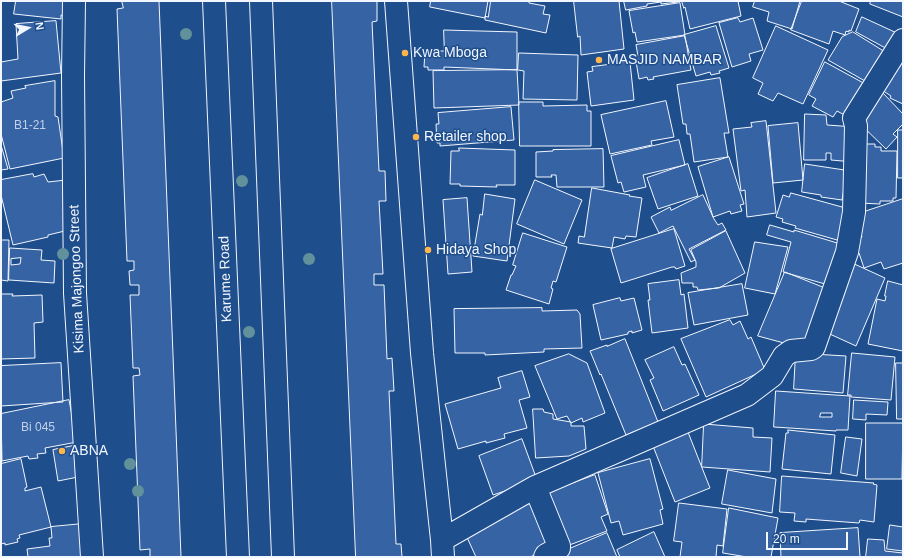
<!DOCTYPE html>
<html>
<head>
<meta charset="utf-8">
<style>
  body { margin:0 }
  #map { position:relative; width:904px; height:558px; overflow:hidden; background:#1f4e8c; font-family:Helvetica,sans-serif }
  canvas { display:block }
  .frame { position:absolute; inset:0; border:2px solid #f2f6ff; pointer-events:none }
  .north { position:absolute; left:8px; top:8px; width:40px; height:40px; -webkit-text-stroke:3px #1f4e8c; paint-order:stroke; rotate:80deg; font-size:11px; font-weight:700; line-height:16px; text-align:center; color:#f2f6ff }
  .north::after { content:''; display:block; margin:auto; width:14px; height:18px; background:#f2f6ff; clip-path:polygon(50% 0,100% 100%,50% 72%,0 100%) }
  .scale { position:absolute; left:766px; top:532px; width:82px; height:18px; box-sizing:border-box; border:2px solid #f2f6ff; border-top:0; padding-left:5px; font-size:12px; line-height:14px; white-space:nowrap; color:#f2f6ff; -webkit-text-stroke:3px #1f4e8c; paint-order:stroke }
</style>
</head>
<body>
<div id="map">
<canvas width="904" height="558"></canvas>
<div class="frame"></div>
<div class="north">N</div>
<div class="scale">20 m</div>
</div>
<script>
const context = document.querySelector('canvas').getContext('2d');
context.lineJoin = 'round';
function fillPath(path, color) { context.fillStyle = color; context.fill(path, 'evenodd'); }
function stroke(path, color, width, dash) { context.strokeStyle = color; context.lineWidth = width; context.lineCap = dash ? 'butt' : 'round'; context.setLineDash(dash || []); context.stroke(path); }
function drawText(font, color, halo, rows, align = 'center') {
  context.font = font + ' Helvetica,sans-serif'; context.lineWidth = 3; context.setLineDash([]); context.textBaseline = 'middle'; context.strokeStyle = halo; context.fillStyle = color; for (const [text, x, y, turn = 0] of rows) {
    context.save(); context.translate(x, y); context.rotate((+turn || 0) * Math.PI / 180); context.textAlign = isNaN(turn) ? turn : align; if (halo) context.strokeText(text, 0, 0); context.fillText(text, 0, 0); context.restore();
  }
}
const building = new Path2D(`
  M16,1H66V15H61V19L14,14Z
  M122,1H159L181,557H150V549L140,550L133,376L140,375L139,368H133L130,295H139V285H130L129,271L134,270V261H127L117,9L123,8Z
  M332,1H377V21L372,22L379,171H385L386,201H379L383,274H374V285H384L387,359L392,358L394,391H389L396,544H401L402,557H356Z
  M431,1H488L485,18L430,7Z
  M491,1H529V3L545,6L543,14L550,15L546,33L485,20V16L488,17Z
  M574,1H619L624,49L581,55L580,36L578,37Z
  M624,1H678V2L661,4V2L647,4V6L626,10Z
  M682,1H738L741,16L690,29L685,7L684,8Z
  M755,1H800L792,29L767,21L769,12L753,7Z
  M802,1H839L859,9L851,31L849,30V32L846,31L845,35L833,31L829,44L791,30Z
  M871,1H903V17L870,4Z
  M680,3L685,35L637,42L635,32L633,33L629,11Z
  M862,17L899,34L891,51L856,32Z
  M738,18L740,22L753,18L763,50L749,54L751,61L732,67L719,23Z
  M56,21L61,73L1,81V62L18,59L16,24Z
  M716,26L729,68L719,71L720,73L711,75L710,72L696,76L684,35Z
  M776,26L828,50L803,104L778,93L773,101L758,94L763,83L753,78Z
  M444,30L517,32V70L444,67V70H428V67H424L425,51H444Z
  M853,32L890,55L872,85L828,60L842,37Z
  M685,36L691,70L653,77L654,79L648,80L647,77L639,79L635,56H638L636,45Z
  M903,49V104L890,98L891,96L879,88Z
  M519,53L578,55L577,100L523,99L524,71L518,70Z
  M630,62L634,100L591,106L587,72L593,71L592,67Z
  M825,62L869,86L852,119L837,111L833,117L812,106L816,99L809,95Z
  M517,70L519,105L434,108L433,71Z
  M720,78L729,133H724L728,157L694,162L690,134H687L686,124H683L677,85Z
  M55,81V116L58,117L64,158L10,169L1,134V102L13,98L11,91L26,88L25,86Z
  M882,92L903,114V126L902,125L893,134L897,137L886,149L855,119Z
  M666,101L674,137L651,141L652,145L610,154L601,115Z
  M519,102H543V106L587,105V111H591V146H520Z
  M511,107L514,140L440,146V143H437L436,124H439L438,113Z
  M805,114L826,115L827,125L855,127L854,162L831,160V153H826V160H804Z
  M766,121L776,213L747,217L745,190L741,191L733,129L752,127L751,123Z
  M798,123L803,180L773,183L768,126Z
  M898,130H903V178H898Z
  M679,140L685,165L643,175L646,187L624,192L621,182L618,183L611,156Z
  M863,144H875V147H881V151H897L896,198H893V201H880V204L859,203Z
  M1,145L8,169L1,170Z
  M459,148L515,150V185H496L497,187L460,186V184H450L451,151H459Z
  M603,149L604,187H557L556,175H551L552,177H536V152L553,151V150Z
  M729,157L744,204L740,205L742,211L731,214L730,211L713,217L698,167Z
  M688,164L698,196L658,209L647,178Z
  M805,164L851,171L845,183L842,200L821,197V195L802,192Z
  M33,174L34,177L44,174L48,182L66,180L69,230L48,235V237L13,245L1,195V180Z
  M535,180L582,200L564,244L517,224Z
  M592,188L630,195L629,196L642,198L636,237L626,236L625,239L614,237L612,248L578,243L579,236L584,237Z
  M791,193L853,210L844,242L795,228L796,226L782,222L783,219L776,217L783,195L789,197Z
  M485,194L515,199L507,261L473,256L480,214L482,215Z
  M703,195L714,219L718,225L722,223L726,230L689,249L695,260L691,262L673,226L659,233L651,217L670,207L671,210Z
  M467,198L472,272L448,274L443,200Z
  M903,199V263L884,269L881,262L864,268L859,253L858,254L855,240L862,237L855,215Z
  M770,225L794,232V230L844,245L832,286L783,272L791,242L767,235Z
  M674,229L685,266L676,269L675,267H672L621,283L611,249Z
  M726,231L745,273L719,288L698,290L697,287H693V283H682L681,273L696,267V262L691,250Z
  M523,233L567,247L556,282L553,281L551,288L553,289L549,304L506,290L511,275H512L516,266L513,265Z
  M1,240H9L8,281L1,280Z
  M755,242L788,247L775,294L745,288Z
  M10,248L42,250L41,260L55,261L54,283L9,280ZM21,258L20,264L11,265V259Z
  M850,262L885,278L856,346L821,330Z
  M785,272L825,288L806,349L758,336Z
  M679,280L681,295L684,294L688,328L652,333L648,300H650L648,284Z
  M888,281L903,285V351L868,344L877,299L885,301L886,296H885Z
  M742,284L748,315L694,325L688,293Z
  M1,294H13L12,296L42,295L43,322L34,323L35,358L1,359Z
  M620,298L621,301L634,298L642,330L632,333V331L628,332V334L601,340L593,305Z
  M542,308V311L577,310L580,314L582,348L544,349V352L485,355V353H455L454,309Z
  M730,320L733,325L740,321L748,339L751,337L765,370L706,397L681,339Z
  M625,339L658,422L626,435L601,374L600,375L590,351L607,345V346Z
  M674,347L682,365L685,364L699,395L663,411L650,380L654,378L645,360Z
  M796,353L846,356L843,393L794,389Z
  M852,353L895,357L891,400L851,397V395H848Z
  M569,354L587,363L605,413L583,422L582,418L571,423L567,416L557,419L535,366Z
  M61,363L63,402L1,406V366Z
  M896,363H903V419H897Z
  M522,371L530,397L519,400L527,428L504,434L505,438L486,443V441L458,449L445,404L501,388L498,378Z
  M776,391L850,396L848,430H836V431L774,427ZM821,413H832V417H820Z
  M69,400L77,442L45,448L46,453L37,454L38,458L29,459L28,456L2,461L1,414Z
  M854,400L888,402L887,415L866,414V420L853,419Z
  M533,409H543L544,412L553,414V419L571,422V426H584L586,449L569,456L536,458Z
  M866,423H903L902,479H866Z
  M704,424L753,428V437L772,438L770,472L702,467Z
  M686,427L710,488L675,502L653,446Z
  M788,430L835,435L831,474L782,469L786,433H788Z
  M846,437L862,439L857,476L841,473Z
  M522,439L537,480L493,495L479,456Z
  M78,445L83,476L58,481L53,450Z
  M21,459L27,487L25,488V491L41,487L51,527L19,535L20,538L17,539L18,542L5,545V543L1,544V464Z
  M650,459L663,509L660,510L663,524L623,535L619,521L611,523L598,473Z
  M728,470L776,479L772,513L722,504Z
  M595,475L608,514L601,517L607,531L564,547L544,494Z
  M782,476L874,483L873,484L877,485L874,522L860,520L859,523L806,519V522L794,521L795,513L780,512Z
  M535,501L555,546L530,557H476L465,533Z
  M679,503L727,509L723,546L717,545L716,557H680L682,542L674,541Z
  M729,508L778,518L771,557H747L723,553Z
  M82,524L86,557H28L27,549L50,546L49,538H52L51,527Z
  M890,525L903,527V551L887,549Z
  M858,528L860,557H781L780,533Z
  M654,532L665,557H620L617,550Z
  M607,533L617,557H550Z
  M868,539L884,540L885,551L903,553V557H866Z`);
const minor = new Path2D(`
  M74,1L73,76L75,293L92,557
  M396,1L422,353L442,540L443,557
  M535,487L559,546V548L546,555L545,557
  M442,540L535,487L747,395L772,376L784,356L791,351L811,349L814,347L847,252L854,212L856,126L854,118L903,40`);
const primary = new Path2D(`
  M214,1L238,557
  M261,1L283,557`);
const trees = [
  [186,34],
  [242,181],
  [63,254],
  [309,259],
  [249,332],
  [130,464],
  [138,491]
];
const markers = [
  [405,53,4,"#ffb74d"],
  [599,60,4,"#ffb74d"],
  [416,137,4,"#ffb74d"],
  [428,250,4,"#ffb74d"],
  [62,451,4,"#ffb74d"]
];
const numberNames = [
  ["B1-21",30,126],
  ["Bi 045",38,428]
];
const poiNames = [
  ["Kwa Mboga",413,53],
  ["MASJID NAMBAR",607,60],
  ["Retailer shop",424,137],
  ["Hidaya Shop",436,250],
  ["ABNA",70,451]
];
const streetNames = [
  ["Kisima Majongoo Street",77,279,-92],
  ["Karume Road",226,279,-92]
];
fillPath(building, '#3563a3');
stroke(building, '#f2f6ff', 1);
stroke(minor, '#f2f6ff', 24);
stroke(primary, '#f2f6ff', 24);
stroke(minor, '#1f4e8c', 22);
stroke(primary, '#1f4e8c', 22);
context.fillStyle = '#61919a';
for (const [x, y] of trees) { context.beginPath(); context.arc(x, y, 6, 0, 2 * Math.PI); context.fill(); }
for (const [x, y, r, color] of markers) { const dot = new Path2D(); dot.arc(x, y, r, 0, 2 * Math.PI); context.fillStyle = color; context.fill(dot); stroke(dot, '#1f4e8c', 1.5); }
drawText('12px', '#c3d1e8', null, numberNames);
drawText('14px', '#f2f6ff', '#1f4e8c', poiNames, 'left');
drawText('14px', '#f2f6ff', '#1f4e8c', streetNames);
</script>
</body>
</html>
